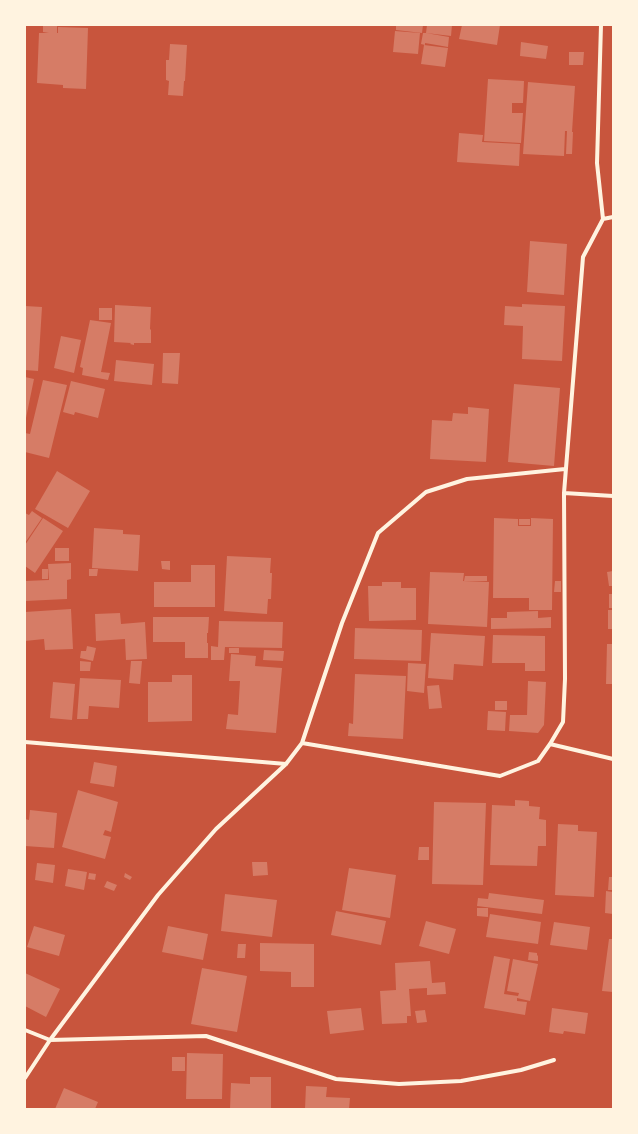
<!DOCTYPE html>
<html>
<head>
<meta charset="utf-8">
<style>
  body { margin:0 }
  #map { position:relative; width:638px; height:1134px; overflow:hidden; background:#c8553d; font-family:Rubik,sans-serif }
  canvas { display:block }
  .frame { position:absolute; inset:0; border:26px solid #fff3e0; pointer-events:none }
</style>
</head>
<body>
<div id="map">
<canvas width="638" height="1134"></canvas>
<div class="frame"></div>
</div>
<script>
const context = document.querySelector('canvas').getContext('2d');
context.lineJoin = 'round';
function fillPath(path, color) { context.fillStyle = color; context.fill(path, 'evenodd'); }
function stroke(path, color, width, dash) { context.strokeStyle = color; context.lineWidth = width; context.lineCap = dash ? 'butt' : 'round'; context.setLineDash(dash || []); context.stroke(path); }
const building = new Path2D(`
  M396,25H423L422,33L396,30Z
  M427,25H452L451,36L426,33Z
  M462,25H500L497,45L459,39Z
  M43,26H57V33H58V27L88,28L86,89L63,88V85L37,83L39,33H49L43,32Z
  M395,31L420,33L418,54L393,52Z
  M423,33H426V36V33L449,37L448,47L425,43V45L421,44Z
  M521,42L548,46L546,59L520,56Z
  M170,44L187,45L185,81H184L183,96L168,95L169,81L166,80V60H169Z
  M424,45L448,48L445,67L421,64Z
  M569,52H584L583,65H569Z
  M488,79L524,81L523,103H512V113H523L521,143L484,141Z
  M528,82L575,86L572,132H573L572,154H566L567,131H565L564,156L523,154Z
  M459,133L483,135L482,142L520,144L519,166L457,162Z
  M530,241L567,244L564,295L527,292Z
  M522,304L565,306L562,361L522,359L523,326L504,325L505,306L522,307Z
  M115,305L151,307L150,329L151,330V343H134V345L130,344L131,343L114,342Z
  M25,306L42,307L38,371L25,370Z
  M99,308H112V320H99Z
  M90,320L111,323L101,372L110,373L108,380L82,375L83,368L80,367Z
  M61,336L81,340L74,373L54,368Z
  M163,353H180L178,384L162,383Z
  M116,360L154,364L152,385L114,381Z
  M25,377L34,379L26,418H25Z
  M43,380L67,385L49,458L25,452V433L30,434Z
  M71,381L105,389L98,418L75,412L74,415L63,412Z
  M514,384L560,388L554,466L508,462Z
  M468,407L489,409L486,462L430,459L432,420L452,421L453,413L468,414Z
  M57,471L90,491L68,528L35,509Z
  M32,511L42,518L25,543V513L29,515Z
  M43,518L63,531L35,573L25,566V545Z
  M494,518L518,519V526H531V518L553,519L552,610H529V598H493Z
  M519,519H530V525H519Z
  M94,528L123,530V534L140,535L138,571L92,568Z
  M55,548H69V561H55Z
  M227,556L271,558L270,573H272L271,599H268L267,614L224,611Z
  M161,561H170V570L162,569Z
  M71,563V579L67,580V599L25,601V581L49,580L48,564Z
  M191,565H215V607H154V582H191Z
  M42,569H48V579H42Z
  M89,569H98L97,576H89Z
  M613,571V586H609L607,572Z
  M430,572L464,573L463,581L489,582L487,627L428,624Z
  M465,576H487V581H464Z
  M555,581H561V592H554Z
  M382,582H401V588H416V620L369,621L368,586H382Z
  M609,594H613V608H609Z
  M71,609L73,649L45,650L44,639L25,641V612Z
  M608,610H613V629H608Z
  M538,611V618L551,617V628L491,629V618H507V612Z
  M120,613L121,624L145,622L147,659L126,660L125,639L96,641L95,614Z
  M153,617H209L208,633H207V643H208V658H185V642H153Z
  M219,621L283,622L282,648L225,647L224,660H211V646L218,647Z
  M355,628L422,630L421,661L354,659Z
  M431,633L485,636L483,666L454,664L453,680L428,678Z
  M493,635L545,636V671H525V663H492Z
  M607,644H613V684H606Z
  M87,646L96,648L93,661L80,658L81,651H86Z
  M229,648H239V653H229Z
  M264,650L284,651L283,661L263,660Z
  M231,654L256,656L255,666L282,668L276,733L226,729L228,714L238,715L240,681H229Z
  M80,661L91,662L90,671H80Z
  M131,661H142L140,684L129,683Z
  M408,663L426,664L424,693L407,691Z
  M355,674L406,676L403,739L348,736L349,723L353,724Z
  M172,675H192V721L148,722V682H172Z
  M80,678L121,680L119,708L89,706L88,719H77Z
  M528,681L546,682L544,725L538,733L509,731L510,715H527Z
  M53,682L75,684L72,720L50,718Z
  M439,685L442,708L429,709L427,686Z
  M495,701H507V710H495Z
  M488,711L506,712L505,731L487,730Z
  M94,762L117,766L114,787L90,783Z
  M78,790L118,802L111,832L105,830L103,835L111,837L105,859L62,847Z
  M515,800L529,801V806L540,807L539,819L546,820V846H538L537,866L490,865L492,805L515,806Z
  M434,802L486,803L483,885L432,884Z
  M30,810L57,813L54,848L25,846V819L29,820Z
  M558,824L578,825V831L597,832L594,897L555,895Z
  M419,847H429V860H418Z
  M252,862H267L268,875L253,876Z
  M37,863L55,865L53,883L35,880Z
  M349,868L396,875L390,918L342,910Z
  M68,869L87,872L84,890L65,886Z
  M89,873L96,874L95,880L88,879Z
  M125,873L132,877L130,880L124,877Z
  M609,877H613V890H608Z
  M107,881L117,885L114,891L104,887Z
  M606,891L613,892V914L605,913Z
  M489,893L544,900L542,914L477,906L478,898L488,899Z
  M225,894L277,900L272,937L221,931Z
  M477,908H488V917L477,916Z
  M336,911L386,921L381,945L331,935Z
  M490,914L541,922L538,944L486,937Z
  M426,921L456,929L449,954L419,946Z
  M554,922L590,927L587,950L550,945Z
  M34,926L65,935L59,956L27,947Z
  M168,926L208,934L203,960L162,952Z
  M609,939H613V992L602,991Z
  M260,943L314,944V987H291V972L260,971Z
  M238,944H246L245,958H237Z
  M529,952L537,953V955L538,956V961L528,960Z
  M494,956L510,959L504,994L518,996L519,993L507,991L513,959L538,964L530,1001L517,998V1001L527,1002L525,1015L484,1008Z
  M430,961L432,983L445,982L446,994L427,995V988L409,989L411,1016H407V1023L382,1024L380,991L396,990L395,963Z
  M202,968L247,976L237,1032L191,1024Z
  M25,973L60,989L46,1017L25,1006Z
  M361,1008L364,1030L330,1034L327,1011Z
  M552,1008L588,1013L585,1034L564,1031L563,1034L549,1032Z
  M425,1010L427,1022L417,1023L415,1011Z
  M187,1053L223,1054L222,1099H186Z
  M172,1057H185V1071H172Z
  M250,1077H271V1109H230L231,1083L250,1084Z
  M306,1086L327,1087L326,1097L350,1098L349,1109H305Z
  M64,1088L98,1102L95,1109H55Z`);
const minor = new Path2D(`
  M601,25L597,163L603,219
  M564,493L613,496
  M25,742L286,764
  M302,743L342,623L378,533L426,492L467,479L565,469
  M550,744L613,759
  M25,1030L50,1040L206,1036L336,1079L399,1084L461,1081L521,1070L554,1060
  M25,1078L50,1040L158,895L216,829L286,764L302,743L500,776L538,761L550,744L563,722L565,679L564,493L583,257L603,219L613,217`);
fillPath(building, '#d67c66');
stroke(minor, '#fff3e0', 4);
</script>
</body>
</html>
